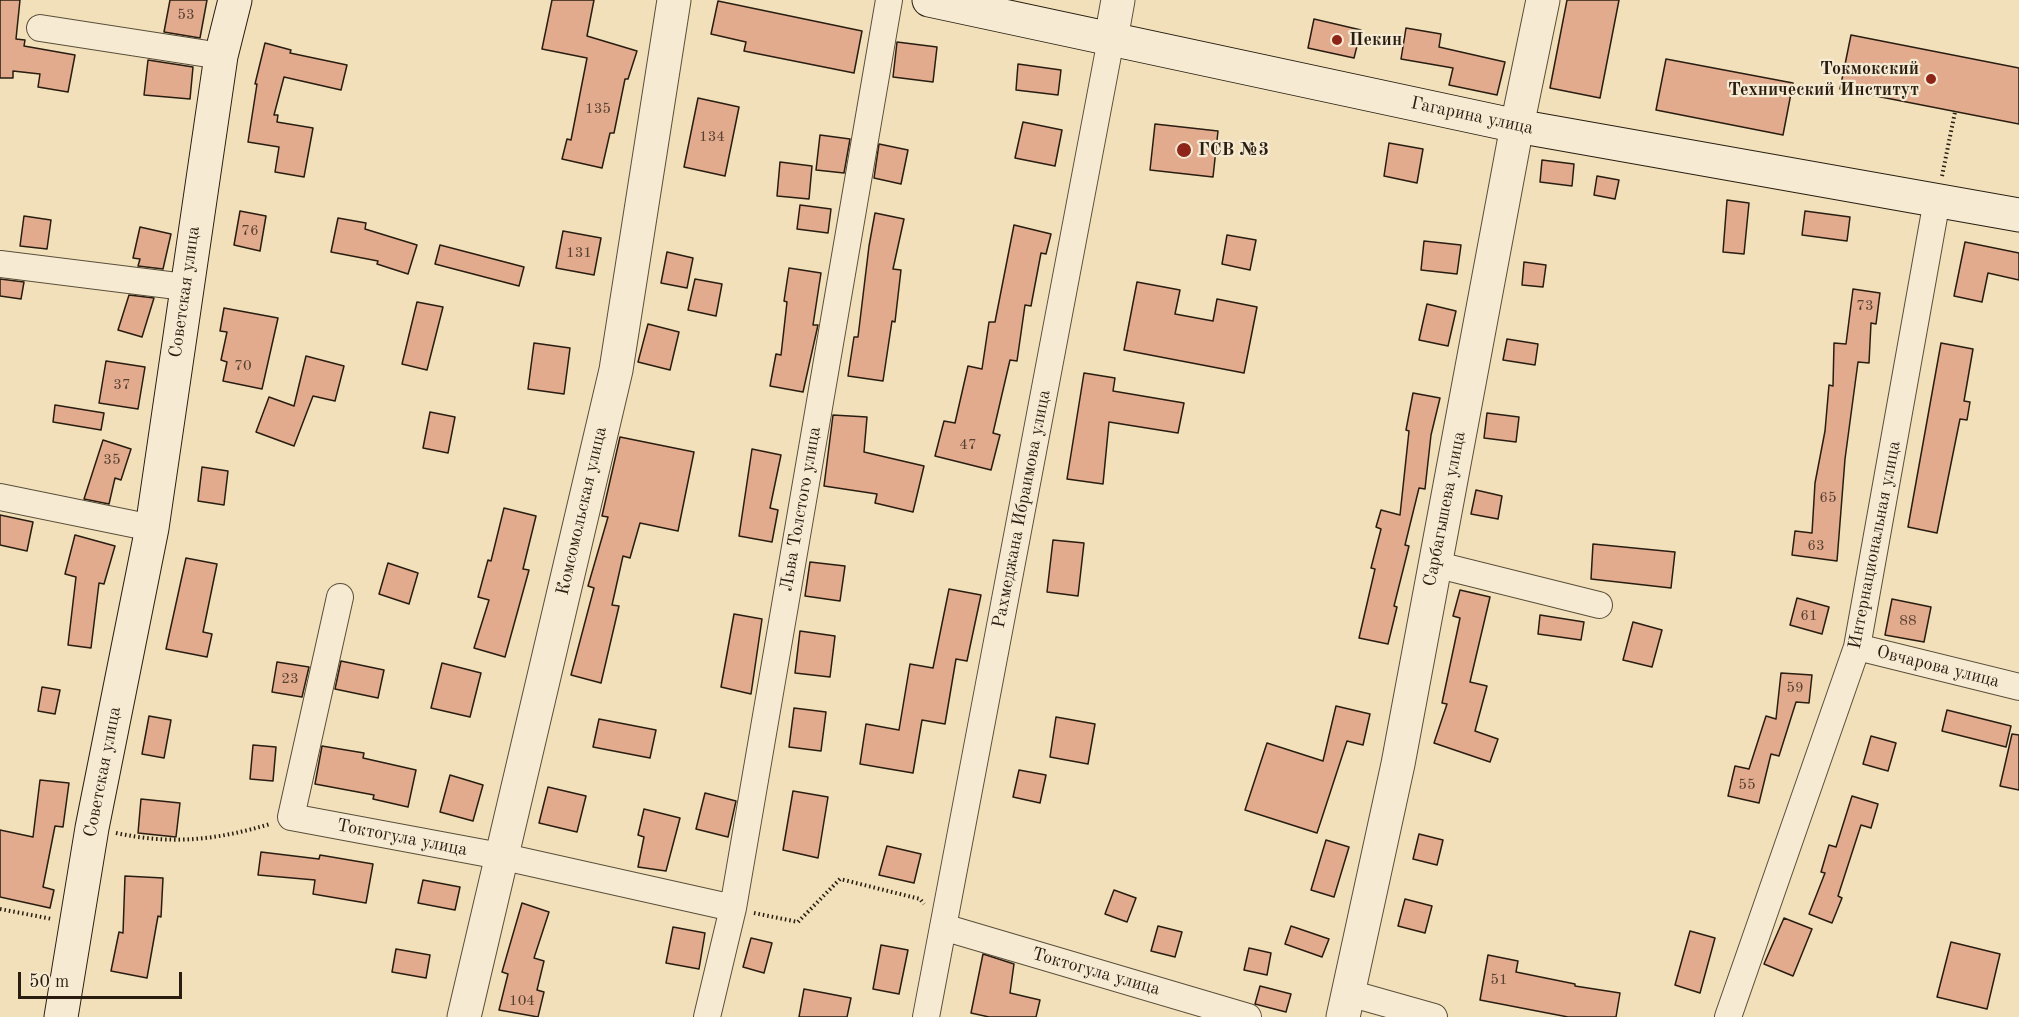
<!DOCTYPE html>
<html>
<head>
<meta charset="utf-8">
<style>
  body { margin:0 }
  #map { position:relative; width:2019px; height:1017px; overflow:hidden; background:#f1e0ba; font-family:"Old Standard TT",serif }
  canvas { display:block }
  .scale { position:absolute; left:18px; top:972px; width:164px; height:27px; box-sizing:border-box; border:3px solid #281d10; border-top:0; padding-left:8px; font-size:18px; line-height:21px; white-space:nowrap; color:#281d10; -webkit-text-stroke:4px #f6ebd2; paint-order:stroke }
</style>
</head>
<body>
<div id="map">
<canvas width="2019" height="1017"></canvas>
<div class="scale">50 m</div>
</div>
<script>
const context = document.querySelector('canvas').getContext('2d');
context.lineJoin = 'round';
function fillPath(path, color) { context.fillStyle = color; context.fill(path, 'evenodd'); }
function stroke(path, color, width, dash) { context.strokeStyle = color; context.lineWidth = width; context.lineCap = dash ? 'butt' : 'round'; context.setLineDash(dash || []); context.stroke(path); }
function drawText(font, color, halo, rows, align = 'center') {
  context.font = font + ' "Old Standard TT",serif'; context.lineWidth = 4.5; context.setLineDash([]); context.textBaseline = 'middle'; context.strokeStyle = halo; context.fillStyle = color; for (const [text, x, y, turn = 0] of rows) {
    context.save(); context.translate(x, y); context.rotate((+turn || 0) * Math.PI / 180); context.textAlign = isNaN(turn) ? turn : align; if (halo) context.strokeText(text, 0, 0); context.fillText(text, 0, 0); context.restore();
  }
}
const building = new Path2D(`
  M0,0H20L16,39L25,40L24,46L75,55L68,92L38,87L40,74L13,71V78H0Z
  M170,0H207L200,38L164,32Z
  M552,0H594L587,36L637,51L628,79H625L614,133H610L602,168L562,159L567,139L571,140L587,58L542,49Z
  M1567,0H1619L1600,98L1550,88Z
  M718,1L862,31L854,73L744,51L746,42L711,34Z
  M1314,19L1361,30L1354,58L1308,48Z
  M1406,28L1441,34L1439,47L1505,62L1497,95L1449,85L1453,68L1401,59Z
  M1851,35L2019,68V124L1840,89Z
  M897,42L937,47L933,82L893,77Z
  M265,43L291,50L290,53L347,65L341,90L284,77L274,115H278L277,122L313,128L304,177L275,172L279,147L248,142L257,84H255Z
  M1666,59L1793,83L1783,135L1656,110Z
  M148,60L193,67L190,99L144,95Z
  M1018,64L1061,70L1058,95L1016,90Z
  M698,98L739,107L725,176L684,167Z
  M1023,122L1062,130L1055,166L1015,158Z
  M1155,124L1218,131L1213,177L1150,170Z
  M820,135L850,139L844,173L816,170Z
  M1389,143L1423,149L1417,183L1384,176Z
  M879,144L908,150L901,184L874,178Z
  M1542,160L1574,164L1572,186L1540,182Z
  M780,162L812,166L809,199L777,196Z
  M1597,176L1619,180L1615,199L1594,195Z
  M1727,200L1749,203L1744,254L1723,252Z
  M800,205L831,209L828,233L797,229Z
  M240,211L266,216L260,251L234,245Z
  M1805,211L1850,217L1847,241L1802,235Z
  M875,213L904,219L893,269L901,270L895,322L892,321L883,381L848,376L854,337H858L869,246Z
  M24,216L51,220L47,249L20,246Z
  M338,218L366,223L365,229L417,245L408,274L377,264L378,261L331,252Z
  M1014,225L1051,234L1046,254L1041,253L1031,306L1025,305L1017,361L1010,360L993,433L1000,435L991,470L935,456L944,421L955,423L968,366L982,369L989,322H995Z
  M140,227L171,234L163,269L138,266L140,259L133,258Z
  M563,231L601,238L594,275L556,268Z
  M1227,235L1256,240L1250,270L1222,264Z
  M1424,241L1461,245L1457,274L1421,270Z
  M1965,242L2019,253V280L1988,273L1982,302L1954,296Z
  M440,245L524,267L519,286L435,264Z
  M667,252L693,258L687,288L661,283Z
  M1524,262L1546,265L1543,287L1522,285Z
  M789,268L821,273L813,325H818L803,392L770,386L776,354L781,355L787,302L784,301Z
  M0,279L24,282L21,299L0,296Z
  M695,279L722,284L716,316L688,310Z
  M1137,282L1180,290L1175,314L1213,321L1217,299L1257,307L1244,373L1124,350Z
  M1853,289L1880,293L1876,324L1871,323L1869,363L1858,362L1845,459L1837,561L1792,555L1795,531L1812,533L1815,483L1825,431L1829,385L1833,386L1834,343L1846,344Z
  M129,295L154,298L142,337L118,330Z
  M417,302L443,307L427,370L402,364Z
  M1427,304L1456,311L1448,346L1419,340Z
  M224,308L278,318L262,389L223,381L227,362L221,360L227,332L220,331Z
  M648,324L679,332L670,370L638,362Z
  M1507,339L1538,344L1535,365L1503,360Z
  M534,343L570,348L564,394L528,389Z
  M1941,343L1973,349L1964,401L1970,402L1967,420L1960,419L1937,533L1908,527Z
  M306,356L344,366L335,401L313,396L294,446L256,432L269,397L294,406Z
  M106,361L145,367L138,409L99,403Z
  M1084,373L1115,378L1113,391L1184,403L1178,433L1109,422L1103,484L1067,479Z
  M1413,393L1440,398L1431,435L1425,489L1419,488L1405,545L1409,546L1394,606L1397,607L1388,644L1359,638L1375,569L1371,568L1381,529L1376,527L1381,510L1400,515L1409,431L1406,430Z
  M55,405L104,413L101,430L53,422Z
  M430,412L455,417L448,453L423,448Z
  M1487,413L1519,417L1516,442L1484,438Z
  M833,415L867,417L864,452L924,466L913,512L875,503L877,494L824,486Z
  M620,437L694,452L678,531L640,523L630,558L623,556L612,605L619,606L601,683L571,675L594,588L588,586L608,517L602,516Z
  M103,440L131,449L121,480L115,478L109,504L84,499Z
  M752,449L781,455L770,508L778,510L772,542L739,536Z
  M202,467L228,471L224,505L198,501Z
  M1476,490L1502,496L1498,519L1471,514Z
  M504,508L536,516L523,569L529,570L505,657L474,648L489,600L478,597L488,560L491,561Z
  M0,515L33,522L27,551L0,545Z
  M75,535L115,546L104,584L99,583L91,648L68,645L76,577L65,574Z
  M1053,540L1084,543L1078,596L1047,592Z
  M1593,544L1675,552L1671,588L1591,579Z
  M186,558L217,564L203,632L212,634L207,657L166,649Z
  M810,562L845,566L840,601L805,596Z
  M388,563L418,573L409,604L379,594Z
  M949,589L981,595L967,661L956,659L945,724L922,720L913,773L860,764L866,724L899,730L910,664L933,668Z
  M1460,590L1490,597L1470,682L1487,686L1475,731L1498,739L1490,762L1434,743L1447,704L1442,703L1460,618L1453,616Z
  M1797,598L1829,607L1822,634L1790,625Z
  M1892,599L1931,607L1924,642L1885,635Z
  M734,614L762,619L751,694L721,687Z
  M1540,615L1584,622L1581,640L1538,634Z
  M1633,622L1662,630L1652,667L1623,660Z
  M800,631L835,636L830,677L795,673Z
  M341,661L384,670L378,698L335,689Z
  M277,662L309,667L302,697L272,692Z
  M442,663L481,673L470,717L431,708Z
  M1781,673L1812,675L1809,703L1796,702L1779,756L1771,754L1759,803L1728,796L1735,766L1749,769L1766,716L1776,719Z
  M42,687L60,690L55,714L38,711Z
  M1336,706L1370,714L1363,745L1347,741L1317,833L1245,810L1267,743L1323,761Z
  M794,708L826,712L821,751L789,747Z
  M1947,710L2011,726L2006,747L1942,731Z
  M149,716L171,720L164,758L142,754Z
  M1056,717L1095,724L1088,764L1050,757Z
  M599,719L656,730L650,758L593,747Z
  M2012,734L2019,735V790L2000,786Z
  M1871,736L1896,743L1888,771L1863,764Z
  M253,745L276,747L273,781L250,779Z
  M322,746L364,753L363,758L416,770L408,807L373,799L374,795L315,784Z
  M1019,770L1046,775L1040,803L1013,797Z
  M450,775L483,785L473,821L440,812Z
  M40,780L69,783L63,827L55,826L43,887L54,890L50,908L0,897V830L33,837Z
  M548,787L586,796L577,832L539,823Z
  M793,791L828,797L818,858L783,850Z
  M705,793L736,801L728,837L696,829Z
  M1852,796L1878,804L1871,828L1861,825L1838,896L1842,898L1832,923L1809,914L1825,873L1821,872L1829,845L1836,847Z
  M141,799L180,803L176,837L138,833Z
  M644,809L680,818L666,871L638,867L644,837L638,835Z
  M1419,834L1443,840L1437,865L1413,859Z
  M1326,840L1349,847L1334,897L1311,890Z
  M887,846L921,854L914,883L879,875Z
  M261,852L319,859L320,855L373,864L366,903L313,894L315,880L258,875Z
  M125,876L163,878L161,917L158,916L147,978L111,971L119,932L123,933Z
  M423,880L460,887L455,910L418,903Z
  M1114,890L1136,898L1127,922L1105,914Z
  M1405,899L1432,906L1425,933L1398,926Z
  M522,903L549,912L534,958L544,961L537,990L544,992L538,1017L499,1010L508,974L502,972Z
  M1784,918L1812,929L1793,976L1764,964Z
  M1158,926L1182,932L1175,957L1151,951Z
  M1291,926L1329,939L1322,957L1285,944Z
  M673,927L705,933L699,969L666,963Z
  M1690,931L1715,938L1700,993L1675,985Z
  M751,938L772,943L764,973L743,967Z
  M1951,942L2000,954L1987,1009L1937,997Z
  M881,945L908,950L899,994L873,989Z
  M1249,948L1271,953L1267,975L1244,970Z
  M396,949L430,955L426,978L392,972Z
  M983,954L1014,964L1010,993L1040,1000L1036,1017H989L971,1013Z
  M1488,955L1518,961L1516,972L1575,984V986L1620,993L1616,1017H1568L1480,1000Z
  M1260,986L1291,994L1286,1012L1255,1004Z
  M804,989L851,998L847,1017H799Z`);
const path = new Path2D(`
  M1942,176L1955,112
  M116,833C172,845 217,840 270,824
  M0,909L52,919
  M754,913L798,922L840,879L920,899L924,904`);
const minor = new Path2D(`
  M40,28L221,56
  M0,264L185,287
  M0,497L152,528
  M1434,564L1599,605
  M340,597L291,817L500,856L733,908
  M1857,647L2019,687
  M943,927L1248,1017
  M1349,993L1434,1017
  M707,1017L733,908L889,0
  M926,1017L1111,39
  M1728,1017L1857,647L1937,200`);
const tertiary = new Path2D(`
  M1111,39L1118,0
  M464,1017L616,370L674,0
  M1343,1017L1398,764L1517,126L1543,0`);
const secondary = new Path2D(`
  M929,0L1517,126L2019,215
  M61,1017L92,828L152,528L221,56L235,0`);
const markers = [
  [1337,40,6,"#8f2418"],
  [1931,79,6,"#8f2418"],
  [1184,150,8,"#8f2418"]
];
const numberNames = [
  ["53",186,15],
  ["135",598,109],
  ["134",712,137],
  ["76",250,231],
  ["131",579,253],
  ["73",1865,306],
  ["70",243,366],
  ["37",122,385],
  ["47",968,445],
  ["35",112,460],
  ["65",1828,498],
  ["63",1816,546],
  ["61",1809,616],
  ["88",1908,621],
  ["23",290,679],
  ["59",1795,688],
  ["55",1747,785],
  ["51",1499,980],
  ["104",522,1001]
];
const poiNames = [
  ["Пекин",1349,40],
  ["Токмокский",1919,69,"right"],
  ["Технический Институт",1919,90,"right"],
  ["ГСВ №3",1198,150]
];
const streetNames = [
  ["Гагарина улица",1472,116,12],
  ["Советская улица",185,292,-82],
  ["Льва Толстого улица",801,509,-80],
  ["Рахмеджана Ибраимова улица",1022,509,-79],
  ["Сарбагышева улица",1445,509,-79],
  ["Комсомольская улица",582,511,-77],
  ["Интернациональная улица",1875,545,-79],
  ["Овчарова улица",1938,667,14],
  ["Советская улица",103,772,-79],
  ["Токтогула улица",402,838,11],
  ["Токтогула улица",1096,972,16]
];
fillPath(building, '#e2ab8e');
stroke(building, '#281d10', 1.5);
stroke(minor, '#5a4e3a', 28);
stroke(tertiary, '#5a4e3a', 35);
stroke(secondary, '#281d10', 35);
stroke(path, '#281d10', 4, [1.5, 3]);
stroke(minor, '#f6ebd2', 26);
stroke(tertiary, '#f6ebd2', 33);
stroke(secondary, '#f6ebd2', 33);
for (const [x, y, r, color] of markers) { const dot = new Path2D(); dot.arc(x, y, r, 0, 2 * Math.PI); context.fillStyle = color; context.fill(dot); stroke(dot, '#f6ebd2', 2); }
drawText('15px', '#564030', null, numberNames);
drawText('bold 18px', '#281d10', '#f6ebd2', poiNames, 'left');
drawText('18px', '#281d10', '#f6ebd2', streetNames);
</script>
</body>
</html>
